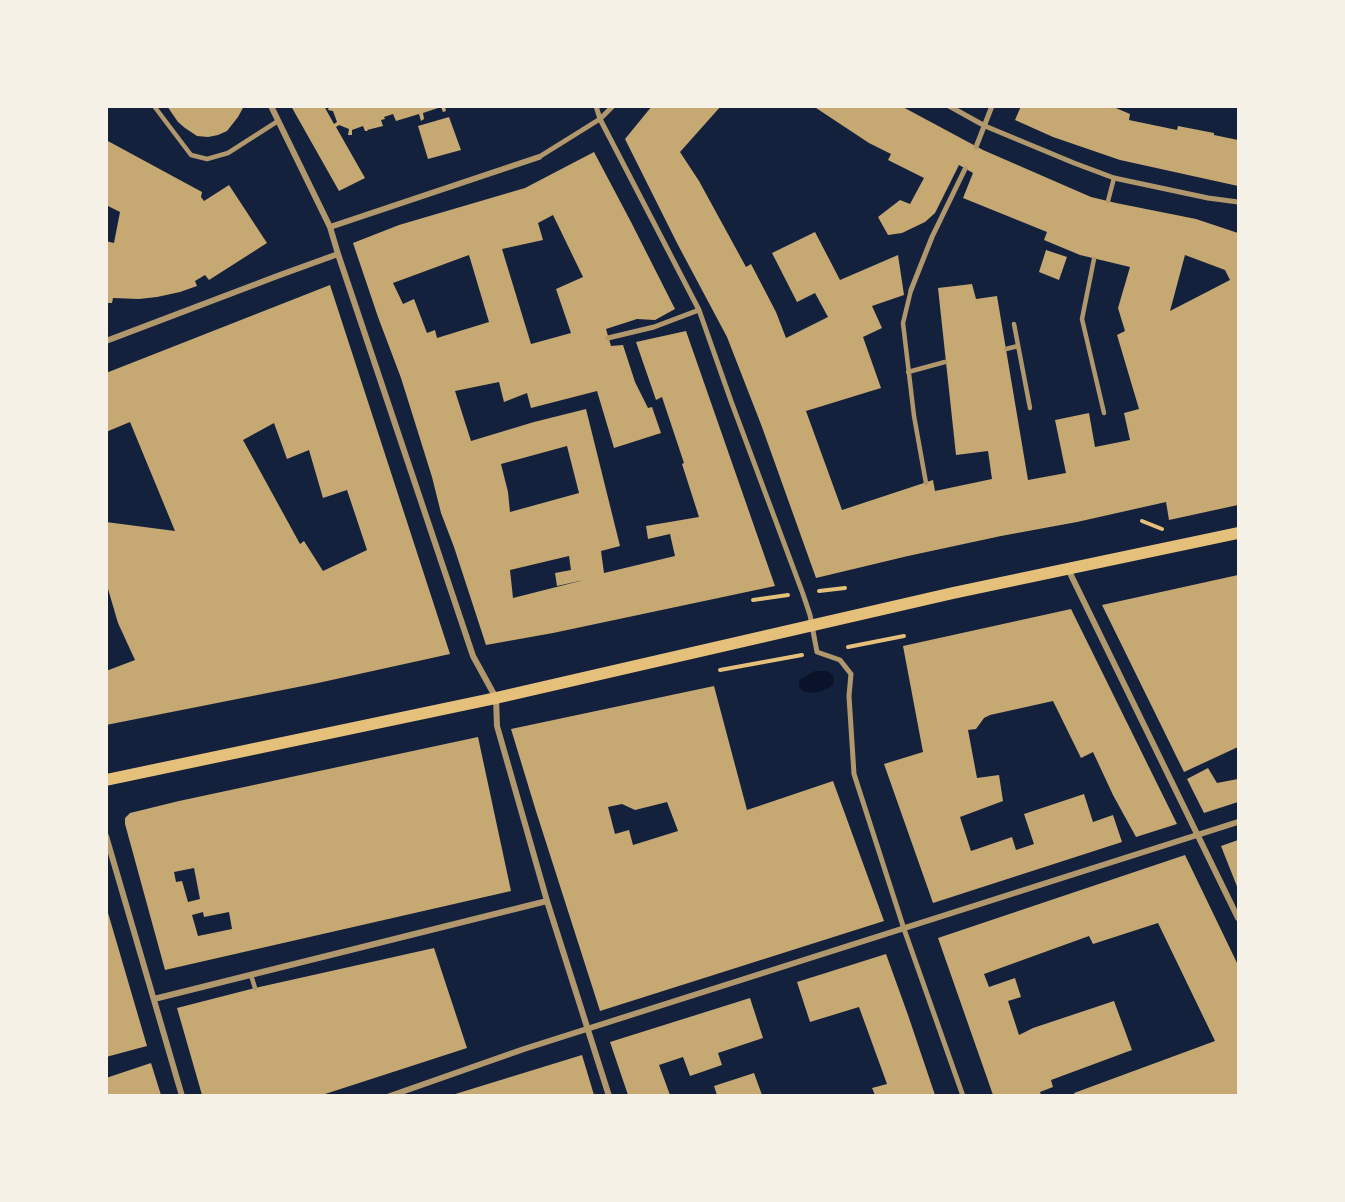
<!DOCTYPE html>
<html>
<head>
<meta charset="utf-8">
<style>
  body { margin:0 }
  #map { position:relative; width:1345px; height:1202px; overflow:hidden; background:#14213d; font-family:Cabin,sans-serif }
  canvas { display:block }
  .frame { position:absolute; inset:0; border:108px solid #f6f1e7; pointer-events:none }
</style>
</head>
<body>
<div id="map">
<canvas width="1345" height="1202"></canvas>
<div class="frame"></div>
</div>
<script>
const context = document.querySelector('canvas').getContext('2d');
context.lineJoin = 'round';
function fillPath(path, color) { context.fillStyle = color; context.fill(path, 'evenodd'); }
function stroke(path, color, width, dash) { context.strokeStyle = color; context.lineWidth = width; context.lineCap = dash ? 'butt' : 'round'; context.setLineDash(dash || []); context.stroke(path); }
const water = new Path2D(`
  M815,671H827L833,675L834,683C825,694 795,699 799,680Z`);
const building = new Path2D(`
  M167,106H244L238,117L227,131L218,135L208,137L197,136L185,128L178,122Z
  M291,106H324L334,124L337,122L333,111L328,110L329,107L445,106L446,111L443,112L441,107L423,113L424,119L421,121L419,114L396,121L393,114L384,117L385,119L381,120L383,126L367,130L368,131H365L363,126L352,130V135H348L349,129L339,125L336,127L365,178L339,191Z
  M652,106H721L680,152L699,181L746,267L751,264L776,312L786,338L828,317L815,293L797,302L772,253L815,232L840,280L898,255L904,295L872,306L882,328L863,337L881,388L806,411L842,510L933,480L935,491L992,479L988,451L956,455L938,288L972,284L976,299L997,296L1028,480L1066,473L1055,420L1089,413L1095,447L1130,440L1124,413L1139,409L1117,335L1125,331L1118,308L1130,267L1080,255L1044,240L1047,232L963,198L973,173L959,165L935,213L925,222L902,233L888,235L878,217L900,200L910,204L924,178L888,160L891,154L869,143L813,106H901L983,150L1091,197L1116,203L1196,219L1238,233V505L1169,520L1166,502L1077,522L1001,536L908,556L816,578L762,427L727,337L678,245L625,139ZM1185,255L1225,270L1230,280L1170,311Z
  M1021,106H1111L1130,114L1129,120L1177,130L1178,126L1214,133V135L1238,140V186L1120,160L1053,137L1015,120Z
  M449,117L461,150L428,159L418,126Z
  M106,140L202,192L201,197L204,201L229,185L267,243L209,280L205,275L195,281L197,286L180,292L157,297L139,299L113,298L112,303H106V241L114,243L120,212L106,205Z
  M594,152L631,222L675,309L655,320L637,319L606,329L611,346L623,345L635,382L648,408L652,407L661,433L614,448L597,391L531,408L527,393L504,402L499,382L455,391L471,441L534,422L586,409L620,546L601,551L604,573L675,556L670,534L648,539L646,526L699,517L682,464L684,463L662,397L656,400L636,342L686,331L775,586L553,633L486,645L454,547L441,513L432,477L401,378L378,317L353,243L399,225L525,188ZM553,215L583,277L556,289L571,333L531,344L502,249L543,240L538,223ZM469,255L489,322L437,338L435,330L427,333L414,299L403,304L393,283ZM567,446L579,493L510,512L508,492L501,464ZM569,556L571,570L555,573L557,586L584,580L513,598L510,570Z
  M1046,250L1067,257L1059,280L1039,272Z
  M330,285L450,654L318,683L106,725V671L135,660L118,623L106,582V522L175,531L130,422L106,432V373ZM274,423L287,459L309,450L323,498L347,490L367,550L323,571L304,541L300,544L243,440Z
  M1238,575V747L1184,772L1102,605Z
  M1071,609L1177,824L1136,837L1113,795L1093,752L1081,758L1053,701L990,715L984,718L976,729L968,730L977,778L999,775L1003,801L960,817L971,851L1012,837L1016,850L1034,844L1024,814L1084,794L1093,822L1113,815L1122,842L933,903L884,764L923,752L903,646Z
  M714,686L747,810L833,781L884,921L600,1011L535,808L511,729ZM667,802L678,831L633,845L629,830L615,834L608,807L622,804L635,810Z
  M478,737L511,891L165,970L125,824V818L130,813L179,801ZM194,868L200,899L188,902L182,881L176,882L174,872ZM203,912L204,917L229,912L232,929L198,936L192,915Z
  M1208,768L1217,783L1238,779V802L1204,813L1187,779Z
  M1238,840V889L1221,846Z
  M1185,855L1238,965V1095H1075L1074,1093L1215,1041L1158,923L1093,944L1089,936L984,974L989,987L1015,978L1021,997L1008,1001L1019,1035L1033,1028L1114,1001L1132,1050L1051,1080L1053,1087L1040,1092L1041,1095H993L938,938Z
  M106,906L147,1046L106,1057Z
  M434,948L467,1048L322,1095H202L177,1008L255,988Z
  M886,954L908,1015L935,1095H875L872,1088L887,1084L859,1007L810,1022L797,982Z
  M750,998L763,1038L718,1053L722,1065L690,1076L683,1057L659,1065L670,1095H628L610,1042Z
  M582,1055L594,1095H452Z
  M151,1063L161,1095H106V1078Z
  M754,1073L762,1095H717L714,1086Z`);
const path = new Path2D(`
  M1142,521L1162,529
  M819,591L845,588
  M753,600L788,595
  M848,647L904,636
  M720,670L802,655`);
const service = new Path2D(`
  M154,106L191,155L207,159L228,153L278,121
  M1108,201L1114,178
  M1094,259L1082,319L1104,413
  M911,290L903,323L914,416L926,483
  M1014,324L1030,408
  M1006,349L1018,346
  M908,372L945,362
  M251,975L255,988`);
const pedestrian = new Path2D(`
  M596,106L600,119L699,310L731,401L803,594L810,615L817,652L840,660L851,674L849,696L854,774L904,929L963,1096
  M949,106L985,126L1074,163L1114,178L1208,198L1238,202
  M976,147L992,106
  M539,157L600,119L613,106
  M911,290L932,237L965,169
  M608,338L654,327L699,310`);
const minor = new Path2D(`
  M271,106L330,227L338,254L473,656L496,698L497,726L547,901L609,1096
  M330,227L539,157
  M106,341L280,275L338,254
  M1068,569L1238,918
  M106,836L182,1096
  M154,999L547,901
  M390,1096L524,1049L1238,822`);
const secondary = new Path2D(`
  M106,780L496,698L953,593L1238,533`);
fillPath(water, '#0b132b');
fillPath(building, '#c6a872');
stroke(path, '#e5c07b', 4);
stroke(service, '#b1986c', 4.5);
stroke(pedestrian, '#b1986c', 5);
stroke(minor, '#b1986c', 6);
stroke(secondary, '#e5c07b', 12);
</script>
</body>
</html>
